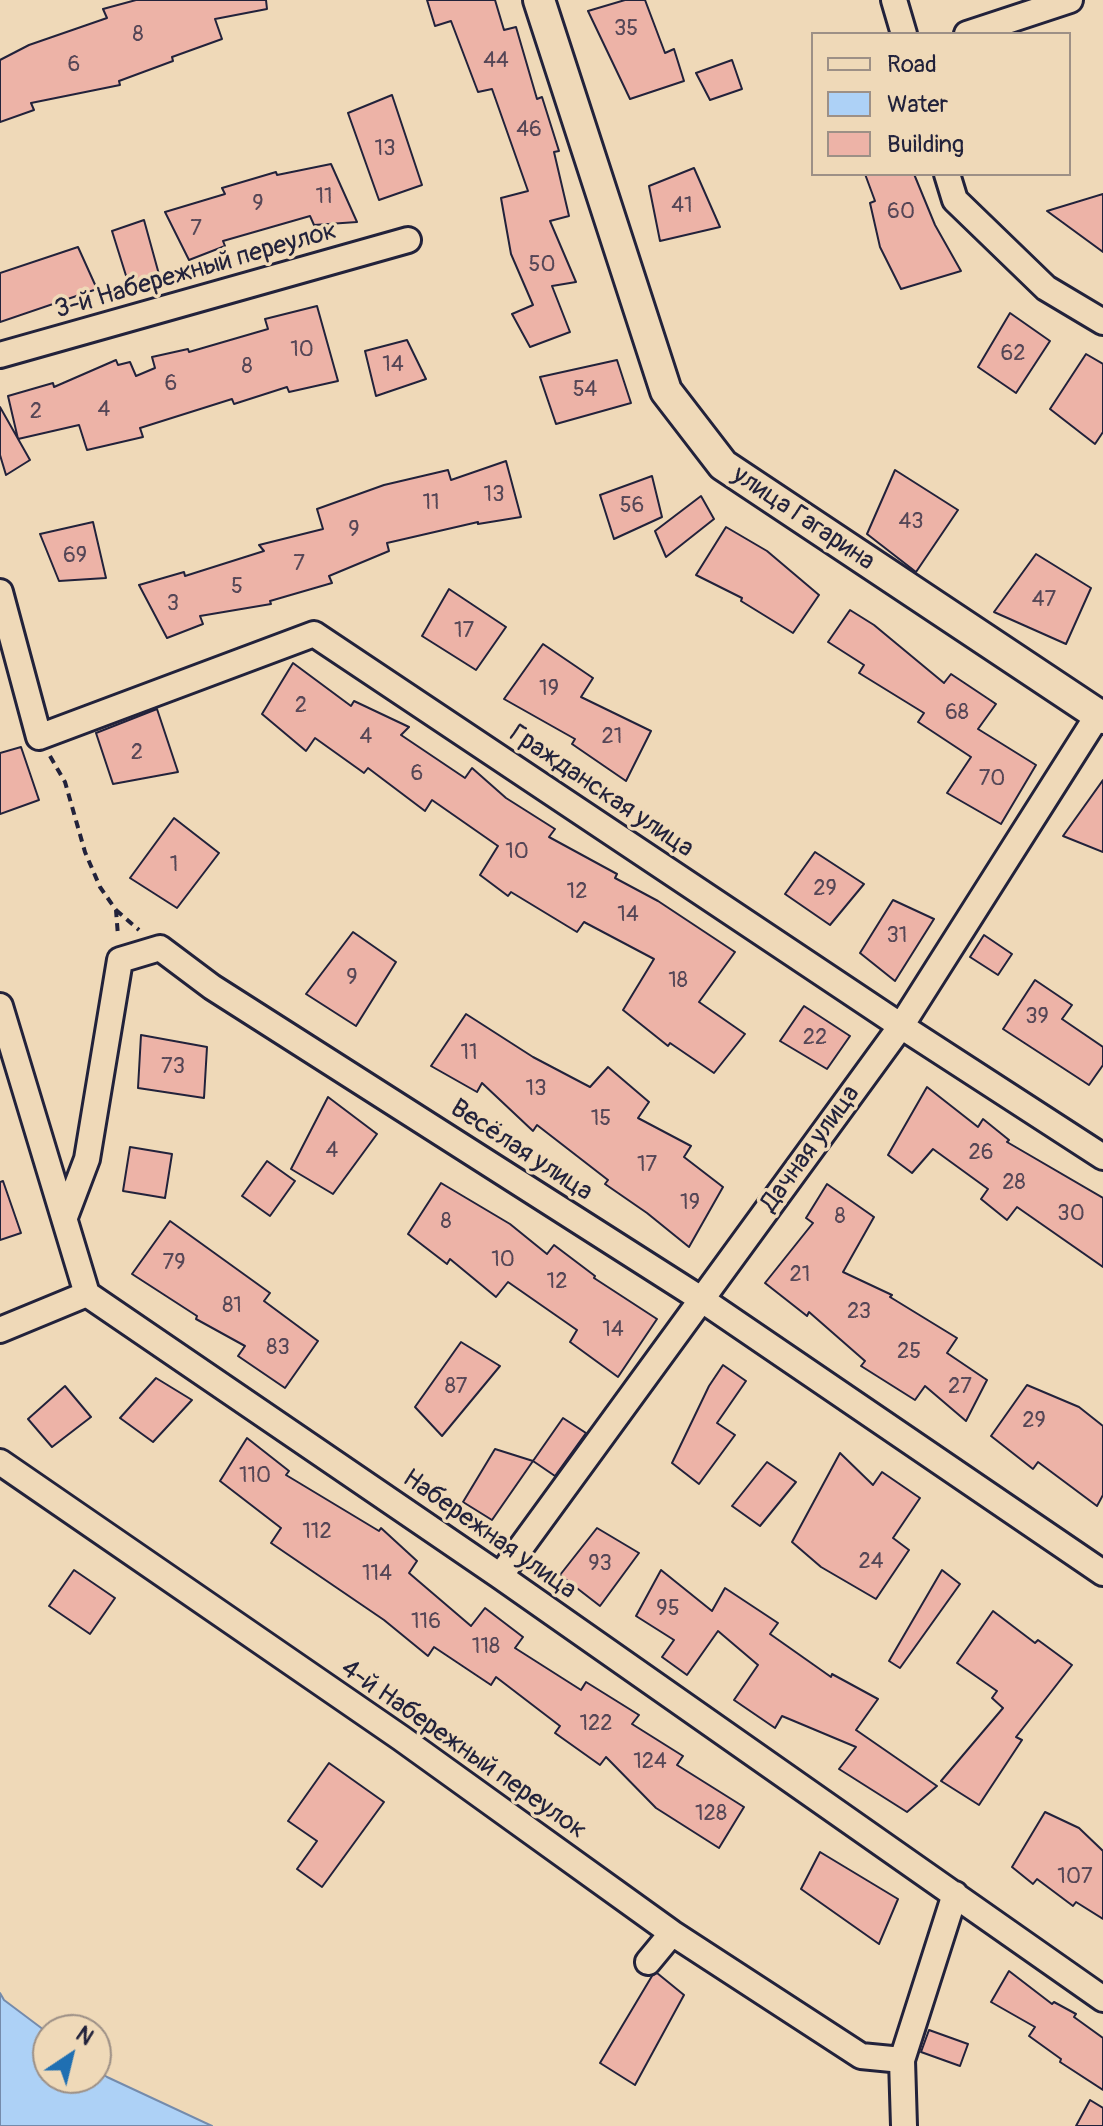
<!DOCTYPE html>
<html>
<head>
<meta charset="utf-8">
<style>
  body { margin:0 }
  #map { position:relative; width:1103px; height:2126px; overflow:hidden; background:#efd9b8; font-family:Pangolin,sans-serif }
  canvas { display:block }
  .legend { position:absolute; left:811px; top:32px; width:260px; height:144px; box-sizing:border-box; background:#efd9b8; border:2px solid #9d9086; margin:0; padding:10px 14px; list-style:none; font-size:24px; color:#22223b }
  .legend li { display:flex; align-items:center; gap:16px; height:40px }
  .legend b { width:40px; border:2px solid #9d9086 }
  .north { position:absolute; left:32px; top:2014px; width:80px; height:80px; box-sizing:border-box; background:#efd9b8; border:2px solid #9d9086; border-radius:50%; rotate:35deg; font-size:22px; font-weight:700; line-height:32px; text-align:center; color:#22223b }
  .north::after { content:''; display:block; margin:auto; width:28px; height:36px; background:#1f6fb2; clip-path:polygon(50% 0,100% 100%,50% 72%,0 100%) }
</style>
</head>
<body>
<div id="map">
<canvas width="1103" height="2126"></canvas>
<ul class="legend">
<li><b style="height:10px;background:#efd9b8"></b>Road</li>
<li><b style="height:22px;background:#add1f6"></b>Water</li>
<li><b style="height:22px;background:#edb3a7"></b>Building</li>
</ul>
<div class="north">N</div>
</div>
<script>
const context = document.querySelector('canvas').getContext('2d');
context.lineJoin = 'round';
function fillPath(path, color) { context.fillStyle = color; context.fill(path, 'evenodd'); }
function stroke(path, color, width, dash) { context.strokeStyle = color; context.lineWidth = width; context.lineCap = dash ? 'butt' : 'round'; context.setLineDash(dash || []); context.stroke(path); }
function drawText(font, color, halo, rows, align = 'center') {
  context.font = font + ' Pangolin,sans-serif'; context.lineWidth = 7; context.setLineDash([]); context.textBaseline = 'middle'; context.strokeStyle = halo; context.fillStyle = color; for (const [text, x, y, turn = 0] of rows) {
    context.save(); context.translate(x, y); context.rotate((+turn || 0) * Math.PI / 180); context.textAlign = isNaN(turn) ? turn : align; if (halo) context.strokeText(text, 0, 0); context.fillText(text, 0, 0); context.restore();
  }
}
const water = new Path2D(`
  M0,1993L4,2000L48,2033V2078H96V2069L107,2077L212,2126H0Z`);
const building = new Path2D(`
  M136,0H266L267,9L215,19L222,39L172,57L173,61L119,81L120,85L31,103L34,110L0,122V60L29,45L107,18L103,9Z
  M427,0H495L504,30L516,27L537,99L542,97L559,151L554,152L569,216L550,221L576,282L552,286L570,332L530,347L512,314L533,305L511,254L501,198L528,191L492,89L478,92L451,21L435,26Z
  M625,0H645L665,53L674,49L684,81L630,99L588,11Z
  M732,60L742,89L710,100L696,73Z
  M392,95L422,185L379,200L348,113Z
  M331,164L357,222L314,225L310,216L223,241L225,246L189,260L165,212L225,194L222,188L276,172L277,175Z
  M694,168L720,227L660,241L649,186Z
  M865,174H914L935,225L961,271L901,289L880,247L870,203L875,201Z
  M1103,194V252L1047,211Z
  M144,220L160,278L128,282L112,231Z
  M78,247L97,289L0,322V273Z
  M317,306L338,381L289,392L287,387L234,404L232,399L140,428L143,437L87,450L79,425L18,439L8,396L53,383L54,387L116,360L118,365L130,362L136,376L155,368L152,357L188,349L189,352L268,329L265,319Z
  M1010,313L1050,341L1016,393L978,367Z
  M407,340L426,379L376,396L365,351Z
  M1086,354L1103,364V432L1095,444L1050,409Z
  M617,360L631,403L556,424L540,377Z
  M0,407L30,460L6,475L0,455Z
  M506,461L521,517L478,524V522L387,543L389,551L329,576L332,583L270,601L271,604L200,616L203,624L167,638L139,585L184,572L185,576L264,551L259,545L323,529L317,509L384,485L448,470L451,480Z
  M895,470L958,510L916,572L867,534Z
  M652,476L662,517L614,539L600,495Z
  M701,496L714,519L666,557L655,531Z
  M93,522L106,578L59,581L40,534Z
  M726,527L767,551L819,595L793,633L741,601L742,598L696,575Z
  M1036,554L1091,588L1066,644L994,612Z
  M449,589L506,627L476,670L422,636Z
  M850,610L874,625L944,683L951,674L996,704L978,729L1036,765L1001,824L947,793L971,757L918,722L924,713L859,673L864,665L828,642Z
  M543,644L593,678L581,697L651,731L626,781L572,744L575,739L504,699Z
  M293,663L351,706L354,701L409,727L401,735L465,778L472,768L506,798L555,829L549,837L617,874L615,878L658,901L735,952L699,1002L745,1034L714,1073L670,1043L668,1046L623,1010L654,959L584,922L577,932L511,892L508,896L480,875L498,846L432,800L425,811L368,768L364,773L315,738L306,751L262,714Z
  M157,709L178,772L113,784L96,733Z
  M21,747L39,800L0,814V753Z
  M1103,780V852L1063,836Z
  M174,818L219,853L177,908L130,878Z
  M815,852L864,884L830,925L785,894Z
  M893,900L934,919L895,981L860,953Z
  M353,932L396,962L356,1026L306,994Z
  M984,935L1012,954L998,975L970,957Z
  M1035,980L1072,1005L1062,1019L1103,1047V1065L1089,1085L1003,1029Z
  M804,1006L850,1036L827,1069L780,1041Z
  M466,1014L533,1057L590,1087L608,1067L649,1102L638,1118L691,1146L684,1157L723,1187L689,1247L647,1213L605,1184L608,1180L537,1125L533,1131L482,1083L477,1092L431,1066Z
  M141,1035L207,1047L204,1098L138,1088Z
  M927,1087L978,1127L983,1119L1009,1140L1007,1142L1103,1198V1267L1017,1207L1007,1220L981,1199L988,1189L933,1149L912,1173L888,1155Z
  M328,1097L377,1134L333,1194L291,1169Z
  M130,1147L172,1154L165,1198L123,1191Z
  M267,1161L295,1181L270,1216L242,1196Z
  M3,1181L21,1233L0,1240V1182Z
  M441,1183L510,1224L547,1254L554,1245L595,1276L594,1278L657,1319L618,1377L570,1342L577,1330L508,1282L496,1297L450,1259L447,1264L408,1234Z
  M827,1184L874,1217L843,1272L892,1295L890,1297L957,1338L947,1353L987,1380L966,1421L925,1386L915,1400L861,1366L865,1361L809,1312L807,1316L765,1283L813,1223L806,1218Z
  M170,1221L270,1293L264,1301L318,1341L285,1388L238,1356L245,1346L196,1319L197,1316L132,1274Z
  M461,1342L500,1366L442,1436L415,1407Z
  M723,1365L746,1381L717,1423L735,1435L699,1484L672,1463L709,1386Z
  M156,1378L192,1400L153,1442L120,1418Z
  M1027,1385L1079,1407L1103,1426V1495L1097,1506L1038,1462L1033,1469L991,1436Z
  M65,1386L91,1417L52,1447L28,1419Z
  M563,1418L586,1433L555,1476L533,1461Z
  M247,1438L289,1471L286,1475L379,1531L381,1528L417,1561L409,1573L471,1626L485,1608L523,1637L515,1648L581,1690L586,1682L639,1715L632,1724L683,1756L677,1765L744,1807L719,1848L656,1808L606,1757L600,1765L555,1733L560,1726L496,1677L491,1685L434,1647L428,1656L384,1620L271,1543L281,1528L220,1481Z
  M495,1449L533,1461L492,1520L463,1502Z
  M840,1453L873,1485L882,1472L920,1498L893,1538L909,1550L876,1599L821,1567L792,1542Z
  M767,1462L796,1482L760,1526L732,1506Z
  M597,1528L639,1553L600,1606L560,1575Z
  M74,1570L115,1598L90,1634L49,1606Z
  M661,1570L712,1611L725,1588L778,1623L770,1634L831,1677L832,1674L878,1699L856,1730L937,1786L907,1812L839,1769L856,1747L782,1716L775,1728L734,1700L758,1665L718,1631L687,1675L662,1657L674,1640L636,1616Z
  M942,1570L960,1584L900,1668L889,1661Z
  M993,1611L1035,1643L1038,1640L1072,1665L1016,1737L1022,1740L979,1805L941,1781L1003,1708L992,1698L997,1691L957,1663Z
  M329,1763L384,1802L322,1887L297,1869L317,1841L288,1821Z
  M1045,1812L1079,1828L1103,1851V1919L1076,1902L1073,1906L1037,1879L1033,1884L1012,1867Z
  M820,1852L898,1899L879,1944L801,1889Z
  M1009,1971L1052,2004L1054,2002L1076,2014L1074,2017L1103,2038V2090L1060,2062L1061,2059L1029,2036L1035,2027L991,2002Z
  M657,1973L684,1995L635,2085L600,2063L652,1976Z
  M929,2030L968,2044L960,2066L921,2052Z
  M1090,2100L1103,2108V2126H1076Z`);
const path = new Path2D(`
  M50,756L65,782L85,852L100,887L116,910L118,936
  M116,910L139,930`);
const minor = new Path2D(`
  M894,0L904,34
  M967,34L1070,0
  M947,174L955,200L1046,288L1103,322
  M0,355L408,240
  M0,592L39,737L314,634L901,1026L1103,1157
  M0,1006L87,1294L500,1576L1103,1999
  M65,1217L87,1159L120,960L160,948L212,987L701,1299L1103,1573
  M0,1330L87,1294
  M0,1462L401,1738L672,1933L861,2056L902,2060
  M500,1576L901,1026L1098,715
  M648,1962L672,1933
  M904,2126L902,2060L955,1894`);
const major = new Path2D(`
  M539,0L666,391L723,465L1103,718`);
const numberNames = [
  ["35",626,29],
  ["8",138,35],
  ["44",496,61],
  ["6",74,65],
  ["46",529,130],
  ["13",385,149],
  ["11",324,197],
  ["9",258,204],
  ["41",682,206],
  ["60",901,212],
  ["7",196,229],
  ["50",542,265],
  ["10",302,350],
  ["62",1013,354],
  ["14",393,365],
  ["8",247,367],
  ["6",171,384],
  ["54",585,390],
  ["4",104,410],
  ["2",36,412],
  ["13",494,495],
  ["11",431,503],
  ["56",632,506],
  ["43",911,522],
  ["9",354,530],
  ["69",75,556],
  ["7",299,564],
  ["5",237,587],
  ["47",1044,600],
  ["3",173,604],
  ["17",464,631],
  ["19",549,689],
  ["2",301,706],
  ["68",957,713],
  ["4",366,737],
  ["21",612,737],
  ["2",137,753],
  ["6",417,774],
  ["70",992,779],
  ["10",517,852],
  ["1",174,865],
  ["29",825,889],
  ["12",577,892],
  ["14",628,915],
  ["31",897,936],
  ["9",352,978],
  ["18",678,981],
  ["39",1037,1017],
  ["22",815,1038],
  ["11",469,1053],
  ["73",173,1067],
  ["13",536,1089],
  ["15",601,1119],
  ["4",332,1151],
  ["26",981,1153],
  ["17",647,1165],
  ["28",1014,1183],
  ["19",690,1203],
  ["30",1071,1214],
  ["8",840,1217],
  ["8",446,1222],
  ["10",503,1260],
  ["79",174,1263],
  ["21",800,1275],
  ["12",557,1282],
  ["81",232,1306],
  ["23",859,1312],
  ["14",613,1330],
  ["83",278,1348],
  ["25",909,1352],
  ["87",456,1387],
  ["27",960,1387],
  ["29",1034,1421],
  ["110",255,1476],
  ["112",317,1532],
  ["24",871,1562],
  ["93",600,1564],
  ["114",377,1574],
  ["95",668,1609],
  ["116",426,1622],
  ["118",486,1647],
  ["122",596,1724],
  ["124",650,1762],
  ["128",711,1814],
  ["107",1075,1877]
];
const streetNames = [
  ["3-й Набережный переулок",196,271,-16],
  ["улица Гагарина",803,519,34],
  ["Гражданская улица",601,792,34],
  ["Дачная улица",811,1149,-54],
  ["Весёлая улица",521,1151,33],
  ["Набережная улица",489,1535,35],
  ["4-й Набережный переулок",463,1750,35]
];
fillPath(water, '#add1f6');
stroke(water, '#758bab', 2);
fillPath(building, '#edb3a7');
stroke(building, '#22223b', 2);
stroke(minor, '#22223b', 30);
stroke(major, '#22223b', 36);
stroke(path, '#22223b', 4, [8, 6]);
stroke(minor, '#efd9b8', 24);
stroke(major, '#efd9b8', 30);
drawText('22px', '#554656', null, numberNames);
drawText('26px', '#22223b', '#efd9b8', streetNames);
</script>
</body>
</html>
